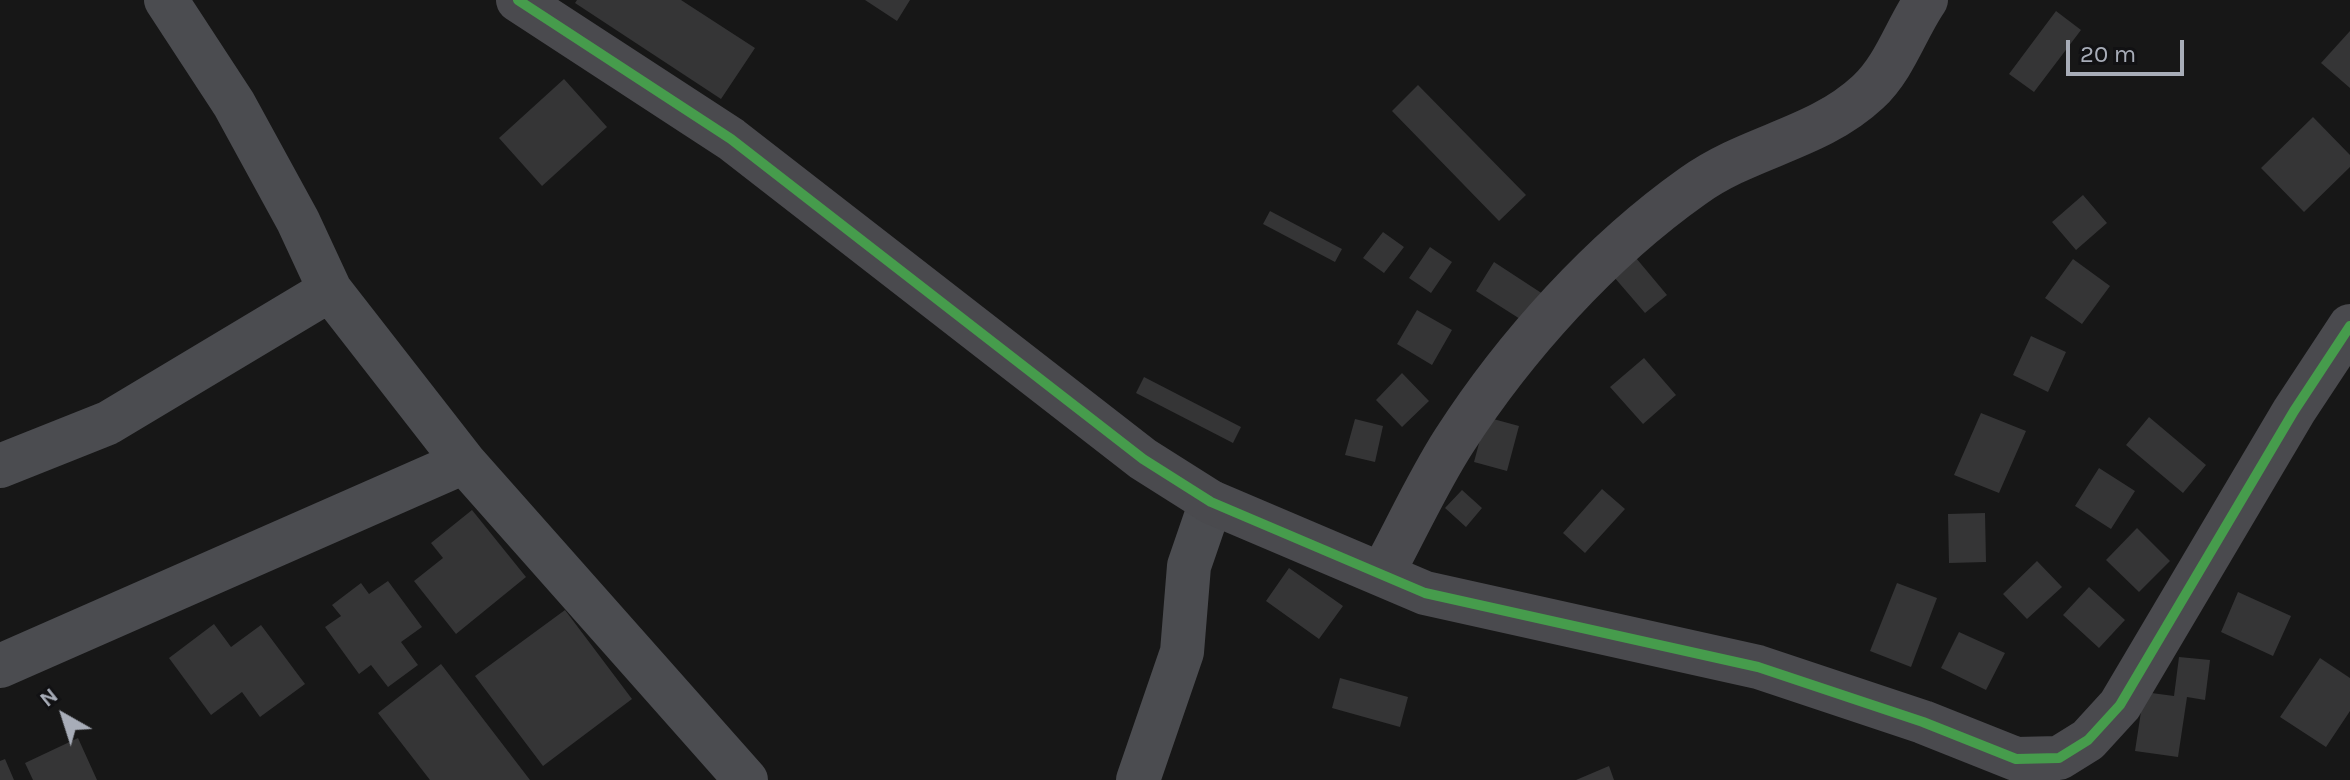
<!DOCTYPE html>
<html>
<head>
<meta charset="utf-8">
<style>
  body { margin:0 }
  #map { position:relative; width:2350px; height:780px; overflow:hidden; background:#171717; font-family:Karla,sans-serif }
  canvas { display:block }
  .north { position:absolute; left:24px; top:676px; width:80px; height:80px; -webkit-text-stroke:6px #111113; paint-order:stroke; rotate:321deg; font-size:22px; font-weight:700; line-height:32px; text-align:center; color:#a8adb8 }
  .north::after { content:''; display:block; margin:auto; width:28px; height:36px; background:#a8adb8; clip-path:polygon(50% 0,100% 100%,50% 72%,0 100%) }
  .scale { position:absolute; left:2066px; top:40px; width:118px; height:36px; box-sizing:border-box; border:4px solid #a8adb8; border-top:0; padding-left:10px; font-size:24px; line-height:28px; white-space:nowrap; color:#a8adb8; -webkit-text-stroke:6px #111113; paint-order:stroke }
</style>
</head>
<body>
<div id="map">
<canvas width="2350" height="780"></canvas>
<div class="north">N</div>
<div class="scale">20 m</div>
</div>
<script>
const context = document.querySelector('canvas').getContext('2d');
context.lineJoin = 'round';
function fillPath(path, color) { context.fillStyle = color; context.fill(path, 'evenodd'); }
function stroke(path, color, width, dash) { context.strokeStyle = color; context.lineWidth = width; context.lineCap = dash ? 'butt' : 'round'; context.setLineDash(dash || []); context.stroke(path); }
const building = new Path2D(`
  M577,0H681L755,48L721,99L575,3Z
  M865,0H910L897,21Z
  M2056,11L2081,30L2034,92L2009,74Z
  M2350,31V88L2321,63Z
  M564,79L607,127L542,186L499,138Z
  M1418,85L1526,195L1499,221L1392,111Z
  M2313,117L2350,155V167L2304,212L2261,168Z
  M2083,195L2107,223L2076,250L2052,222Z
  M1270,211L1342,249L1335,262L1263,224Z
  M1383,232L1404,247L1384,273L1363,258Z
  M1430,247L1452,262L1431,293L1409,278Z
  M1636,258L1667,295L1645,313L1614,277Z
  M2073,259L2110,286L2082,324L2045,298Z
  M1494,262L1546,296L1528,324L1476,291Z
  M1417,310L1452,330L1432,365L1397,344Z
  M2031,336L2066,352L2048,392L2013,375Z
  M1644,358L1676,395L1643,424L1610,387Z
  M1402,373L1429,401L1402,427L1376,400Z
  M1144,377L1241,427L1233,443L1136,393Z
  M1981,413L2026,431L1999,493L1954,475Z
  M1486,417L1519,426L1507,471L1474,462Z
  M2149,417L2206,465L2183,493L2126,445Z
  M1355,419L1383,426L1375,462L1345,455Z
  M2099,468L2135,491L2111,529L2075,506Z
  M1602,489L1625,509L1585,553L1563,533Z
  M1462,490L1482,508L1466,527L1445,508Z
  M472,510L526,577L456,634L414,581L443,558L431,543Z
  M1985,513L1986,562L1949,563L1948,514Z
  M2137,528L2170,561L2139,592L2106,560Z
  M2037,561L2062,587L2027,619L2003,594Z
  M1289,568L1343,606L1319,639L1266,601Z
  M388,581L422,627L401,642L418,665L388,687L371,665L359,674L325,627L341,616L332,605L361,583L369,594Z
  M1897,583L1937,598L1911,667L1870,651Z
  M2089,587L2125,620L2099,648L2063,615Z
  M2238,592L2291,616L2273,656L2221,632Z
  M565,610L632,699L543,766L475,676Z
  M214,624L231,647L261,625L305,684L260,717L242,692L211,715L169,658Z
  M1959,632L2005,653L1986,690L1941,668Z
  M2179,657L2210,660L2205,700L2187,697L2178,757L2135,751L2144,692L2174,696Z
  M2320,658L2350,678V711L2326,747L2280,717Z
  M441,664L530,780H430L378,713Z
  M1340,678L1408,697L1400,727L1332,708Z
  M78,738L97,780H33L25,763Z
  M5,759L14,780H0V761Z
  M1609,766L1614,780H1576Z`);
const street = new Path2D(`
  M166,0L234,104L298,221L330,290L464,462L746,780
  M0,466L108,423L330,290
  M0,666L464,462
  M1138,780L1182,652L1189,566L1211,502`);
const secondary = new Path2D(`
  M518,0L731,139L1143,459L1211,502L1425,593L1758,667L1923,722L2016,759L2059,758L2088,740L2120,705L2294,411L2350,326
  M1382,574C1406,530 1427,483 1454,441C1515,346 1601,251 1693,186C1748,146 1818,139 1868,92C1895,67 1906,29 1926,0`);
const cycleway = new Path2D(`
  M518,0L731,139L1143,459L1211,502L1425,593L1758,667L1923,722L2016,759L2059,758L2088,740L2120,705L2294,411L2350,326`);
fillPath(building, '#353536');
stroke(street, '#4b4c50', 44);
stroke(secondary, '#4a4a4e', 44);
stroke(cycleway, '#469c4c', 10);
</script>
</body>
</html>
